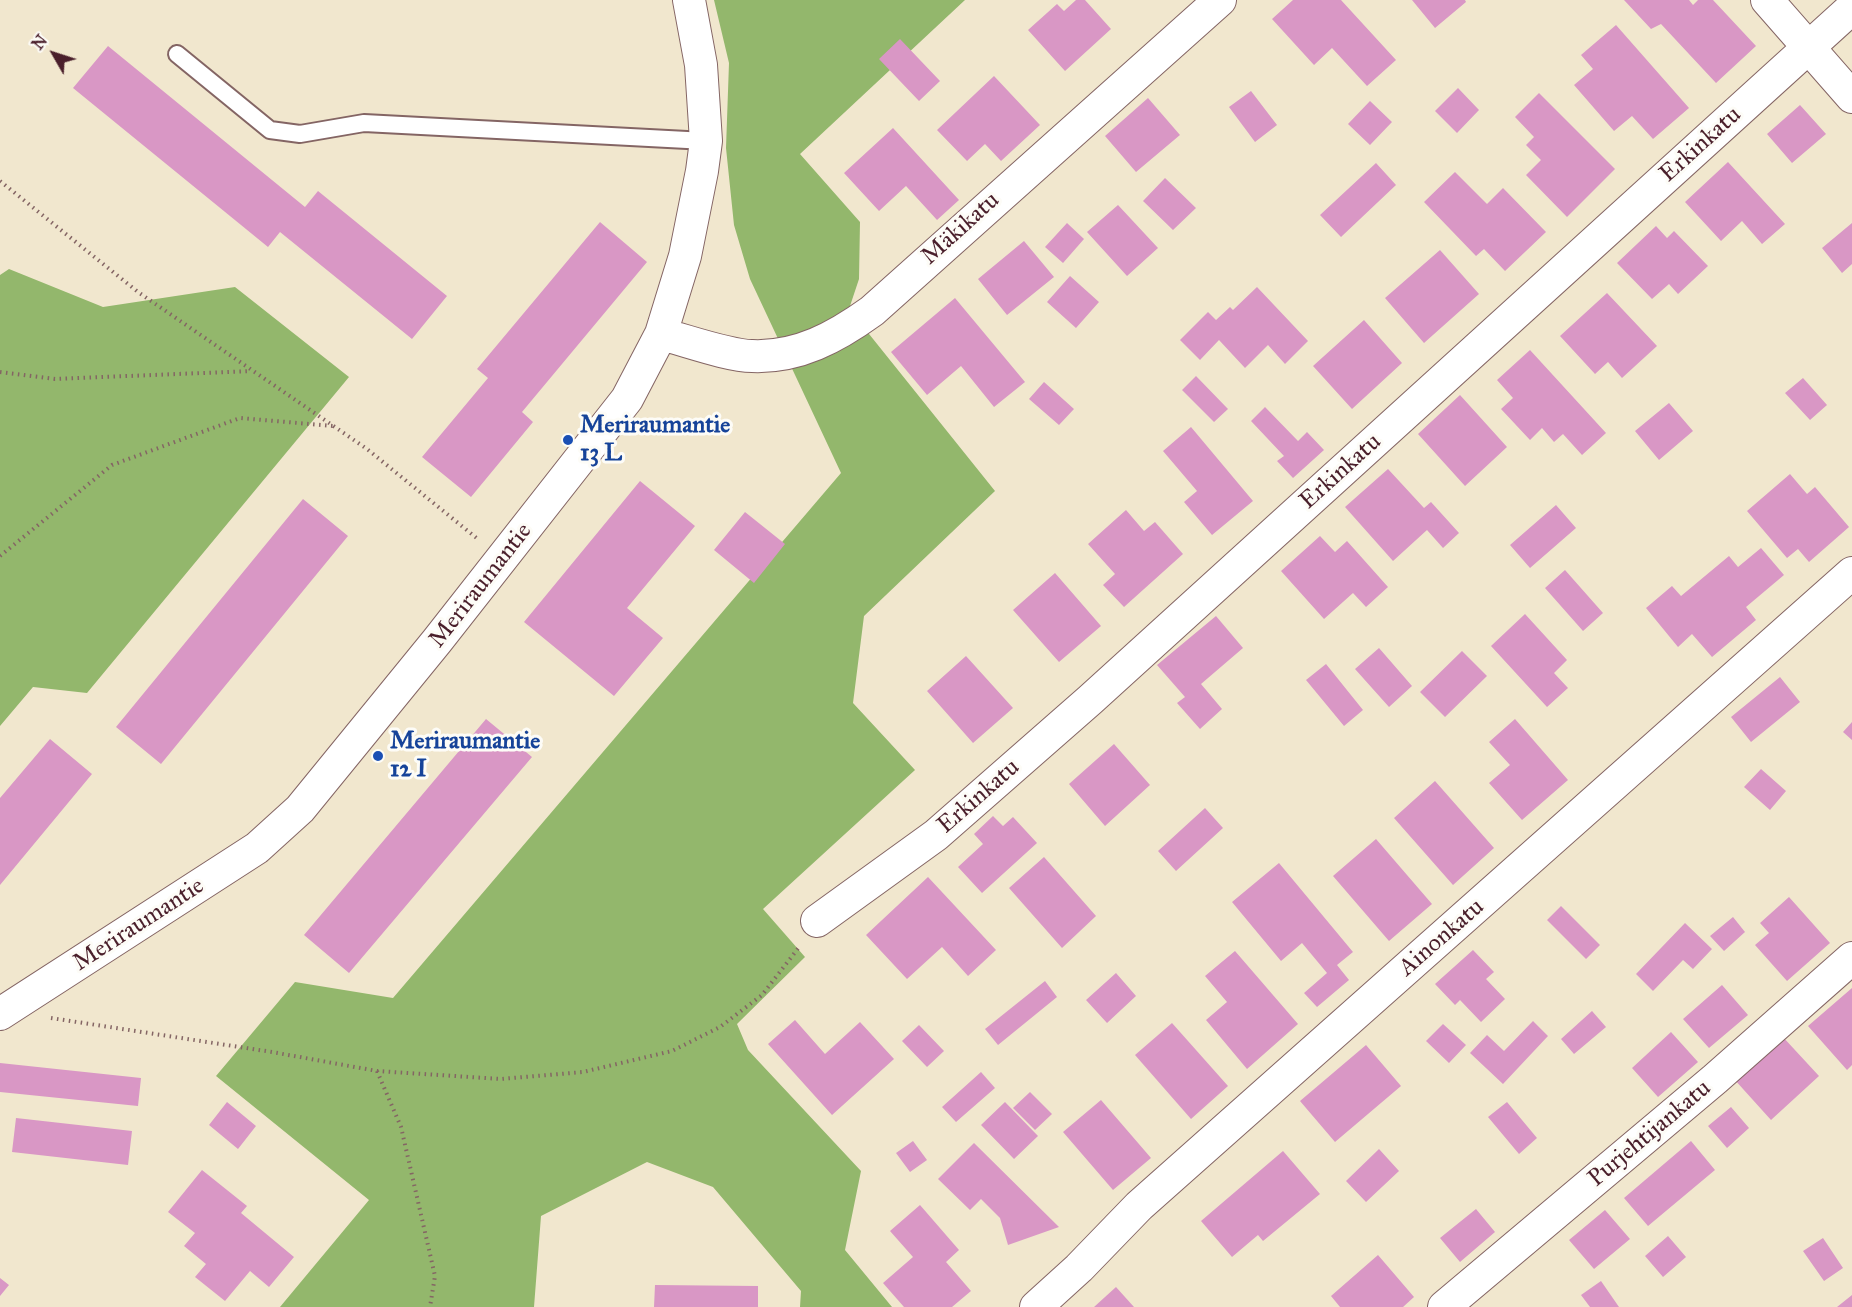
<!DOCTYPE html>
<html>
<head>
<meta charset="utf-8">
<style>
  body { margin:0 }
  #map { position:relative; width:1852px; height:1307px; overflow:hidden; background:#f1e7ce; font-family:"IM FELL Great Primer",serif }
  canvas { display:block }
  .north { position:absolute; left:24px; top:24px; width:60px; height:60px; -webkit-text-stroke:4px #fdfcf7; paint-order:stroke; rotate:309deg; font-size:16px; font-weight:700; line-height:24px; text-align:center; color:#4a1f2b }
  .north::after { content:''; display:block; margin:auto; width:21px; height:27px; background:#4a1f2b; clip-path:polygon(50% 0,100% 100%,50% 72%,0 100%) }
</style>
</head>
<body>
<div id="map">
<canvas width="1852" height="1307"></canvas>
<div class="north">N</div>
</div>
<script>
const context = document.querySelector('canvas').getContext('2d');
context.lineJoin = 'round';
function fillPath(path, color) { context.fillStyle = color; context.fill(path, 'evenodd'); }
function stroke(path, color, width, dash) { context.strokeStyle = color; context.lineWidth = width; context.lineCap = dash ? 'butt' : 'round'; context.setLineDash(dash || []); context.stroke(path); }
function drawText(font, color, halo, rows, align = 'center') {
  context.font = font + ' "IM FELL Great Primer",serif'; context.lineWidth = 6; context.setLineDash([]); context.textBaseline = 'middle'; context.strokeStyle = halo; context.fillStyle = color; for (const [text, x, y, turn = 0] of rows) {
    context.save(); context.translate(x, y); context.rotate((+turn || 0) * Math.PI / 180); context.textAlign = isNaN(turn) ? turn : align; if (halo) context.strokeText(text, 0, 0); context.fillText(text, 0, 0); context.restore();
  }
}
const forest = new Path2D(`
  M714,0H965L800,154L860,222L859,279L849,309L995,491L864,616L853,703L915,770L763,909L805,957L737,1024L748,1050L861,1171L845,1250L892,1307H800L801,1291L713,1187L647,1162L541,1216L534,1307H280L369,1200L216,1076L295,982L393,998L841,473L750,279L734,225L726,148L729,63Z
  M9,269L103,307L235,287L349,377L87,693L33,687L0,726V275Z`);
const building = new Path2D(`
  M1076,0H1085L1111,29L1065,71L1028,30L1057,4L1064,11Z
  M1293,0H1341L1396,60L1367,86L1332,48L1314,65L1272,19Z
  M1412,0H1465L1466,2L1435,28Z
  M1624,0H1689L1693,5L1698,0H1713L1756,46L1716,83L1661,24L1651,29Z
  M1616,25L1689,108L1653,139L1632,116L1614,131L1574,85L1593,69L1581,55Z
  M900,39L940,81L919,101L879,59Z
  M108,46L305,207L318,191L447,296L412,339L280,232L268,247L73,88Z
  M994,76L1040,125L1001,161L985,144L967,161L937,130Z
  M1458,88L1479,110L1457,133L1435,111Z
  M1251,91L1277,125L1255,142L1229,107Z
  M1539,93L1615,169L1567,217L1526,175L1541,160L1526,145L1534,137L1515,117Z
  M1148,98L1180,135L1136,172L1105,136Z
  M1370,101L1392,122L1370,145L1348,124Z
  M1800,105L1826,134L1792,163L1767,134Z
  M893,128L959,200L937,220L906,186L879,211L844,173Z
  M1728,162L1785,224L1762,244L1742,221L1721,241L1685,202Z
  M1376,163L1396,185L1341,237L1320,215Z
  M1455,172L1487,204L1503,188L1546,232L1505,271L1484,249L1476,256L1424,202Z
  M1165,178L1196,208L1173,230L1143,201Z
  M1118,205L1158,248L1127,276L1087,232Z
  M600,222L647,262L522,412L533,422L471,497L422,457L488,378L477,369Z
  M1067,223L1084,239L1063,263L1045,247Z
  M1852,223V264L1842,273L1822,248Z
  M1656,226L1667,238L1674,231L1708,266L1678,294L1669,284L1652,299L1617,263Z
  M1024,241L1054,277L1007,315L978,279Z
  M1440,250L1479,294L1424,343L1385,298Z
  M1070,276L1099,302L1076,328L1047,302Z
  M1257,287L1308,341L1285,364L1268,345L1245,368L1219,340L1200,360L1180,340L1208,312L1216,320L1230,307L1233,310Z
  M1607,293L1657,346L1622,378L1608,362L1595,374L1560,336Z
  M955,298L1025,382L994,407L961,366L927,395L891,352Z
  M1364,320L1402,363L1352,409L1313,366Z
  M1530,350L1606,433L1582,455L1563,434L1554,442L1542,428L1530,440L1501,409L1513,398L1497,380Z
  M1196,376L1228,409L1214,422L1182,390Z
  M1803,378L1827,405L1810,420L1785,393Z
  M1044,382L1074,409L1059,425L1029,399Z
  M1460,395L1507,447L1465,486L1418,434Z
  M1669,403L1693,431L1659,460L1635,431Z
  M1265,407L1298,441L1307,432L1324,450L1293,478L1277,461L1284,456L1251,421Z
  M1191,427L1253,501L1212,535L1184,502L1197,491L1163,451Z
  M1388,469L1424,508L1431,502L1459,533L1443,548L1427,530L1393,561L1345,507Z
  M1790,474L1807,494L1815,487L1849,527L1809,562L1798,549L1787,558L1747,511Z
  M640,481L695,526L627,608L663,638L614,696L524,622Z
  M303,499L348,536L161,764L116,727Z
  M1556,505L1576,528L1530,568L1510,545Z
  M1126,510L1144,531L1155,522L1183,554L1124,607L1103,585L1115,574L1088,544Z
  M745,512L785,544L754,583L714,550Z
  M1320,536L1335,552L1347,541L1388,587L1366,607L1353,593L1324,619L1281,571Z
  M1761,548L1784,575L1746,607L1756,620L1712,657L1692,634L1678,647L1646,608L1672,586L1681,596L1729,556L1738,567Z
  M1565,570L1603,613L1583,631L1545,588Z
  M1055,573L1101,626L1059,662L1013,610Z
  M1525,614L1567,660L1554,673L1568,688L1547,707L1491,646Z
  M1216,616L1243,648L1201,684L1222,709L1200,729L1177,703L1185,697L1157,665Z
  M1379,648L1412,686L1389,707L1355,669Z
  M1462,651L1487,676L1445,717L1420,692Z
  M966,656L1013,708L973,743L927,691Z
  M1326,664L1363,710L1344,726L1306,680Z
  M1780,677L1800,702L1751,742L1731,717Z
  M486,719L532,757L349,973L304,935Z
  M1515,719L1568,780L1522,820L1489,783L1510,765L1489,742Z
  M1852,722V740L1843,732Z
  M50,739L92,774L0,885V798Z
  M1114,744L1150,785L1105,826L1069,784Z
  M1761,769L1786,791L1770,810L1744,787Z
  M1435,781L1494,848L1453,885L1394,818Z
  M1205,808L1223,828L1176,871L1158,851Z
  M993,816L1003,826L1013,817L1037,843L982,893L958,867L983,844L974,834Z
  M1376,839L1432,904L1389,941L1333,876Z
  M1044,857L1096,916L1062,948L1009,888Z
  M1279,863L1353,952L1337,965L1349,980L1317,1007L1304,993L1327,973L1302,943L1281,961L1232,902Z
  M928,877L996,950L968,976L942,947L907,979L866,935Z
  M1789,897L1830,943L1787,981L1755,945L1769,933L1760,923Z
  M1561,906L1600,945L1586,959L1547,920Z
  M1733,917L1745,932L1724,951L1710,936Z
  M1685,923L1712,949L1693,969L1683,960L1653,991L1636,974Z
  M1473,950L1494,972L1486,979L1505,999L1481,1022L1460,1000L1455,1005L1435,984Z
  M1235,951L1298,1024L1247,1069L1206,1020L1227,1002L1205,976Z
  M1116,973L1136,996L1107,1023L1086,1000Z
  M1045,981L1057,997L998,1045L985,1029Z
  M1722,985L1748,1015L1709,1048L1683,1019Z
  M1852,988V1065L1847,1070L1808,1026Z
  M1592,1011L1606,1027L1574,1054L1561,1039Z
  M795,1020L825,1054L860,1022L894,1059L832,1115L768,1044Z
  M1533,1021L1548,1036L1503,1084L1470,1053L1487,1035L1504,1051Z
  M1172,1023L1228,1086L1191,1119L1135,1055Z
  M1443,1024L1466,1045L1449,1063L1426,1041Z
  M919,1025L944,1051L927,1067L902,1041Z
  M1671,1032L1698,1062L1658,1097L1632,1068Z
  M1782,1036L1819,1076L1771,1120L1734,1079Z
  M1366,1045L1401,1086L1335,1142L1300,1101Z
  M0,1063L141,1078L138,1106L0,1092Z
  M981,1072L995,1088L956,1122L942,1107Z
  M1030,1092L1052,1114L1035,1130L1013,1108Z
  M1101,1100L1151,1158L1113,1190L1063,1132Z
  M227,1102L256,1126L238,1149L209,1125Z
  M1005,1102L1038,1136L1014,1159L981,1125Z
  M1507,1102L1537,1138L1519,1154L1488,1117Z
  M1731,1107L1749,1128L1727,1148L1708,1126Z
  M16,1118L132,1131L128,1165L12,1152Z
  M913,1141L927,1160L910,1172L896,1153Z
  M1691,1141L1715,1170L1648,1226L1624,1198Z
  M974,1143L1059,1227L1008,1245L1000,1218L981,1199L970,1210L938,1179Z
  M1379,1149L1399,1171L1366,1202L1346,1181Z
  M1283,1151L1320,1194L1263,1241L1258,1235L1232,1257L1201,1221Z
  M202,1170L247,1206L241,1213L294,1257L269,1287L250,1271L225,1301L195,1277L206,1264L184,1246L195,1233L168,1212Z
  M920,1205L959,1250L946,1262L971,1291L952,1307H904L883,1283L913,1257L890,1231Z
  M1476,1209L1495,1232L1460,1262L1440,1238Z
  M1605,1210L1630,1239L1594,1269L1569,1240Z
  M1668,1236L1686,1257L1663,1277L1645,1256Z
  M1823,1238L1843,1268L1824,1281L1803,1251Z
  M1378,1255L1414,1297L1403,1307H1340L1331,1296Z
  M0,1278L9,1285L0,1296Z
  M1601,1281L1619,1307H1590L1581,1295Z
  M655,1285L758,1286V1307H654Z
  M1116,1287L1134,1307H1094Z
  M1852,1295V1307H1837Z`);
const path = new Path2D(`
  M0,181L138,292L367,449L479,540
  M0,372L55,379L251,371
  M0,556L112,465L240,418L333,426
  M51,1018L272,1052L377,1071L501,1079L583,1072L672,1051L720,1027L762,995L800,946
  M377,1071L401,1127L435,1276L430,1307`);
const lane = new Path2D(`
  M177,54L270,130L300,134L364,123L706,141`);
const street = new Path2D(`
  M1767,0L1852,97
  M661,334C685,340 729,356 752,356C798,358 836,337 872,311L1220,0
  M817,921L936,835L1090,700L1852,8
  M0,1014L257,848L300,809L437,641L627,399L661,334L685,256L702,171L706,141L701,65L689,0
  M1036,1307L1079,1268L1139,1206L1852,573
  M1444,1307L1715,1079L1852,958`);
const markers = [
  [568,440,6,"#1a4fb4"],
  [378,756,6,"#1a4fb4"]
];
const streetNames = [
  ["Erkinkatu",1701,145,-42],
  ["Mäkikatu",961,229,-42],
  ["Erkinkatu",1341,472,-42],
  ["Meriraumantie",481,586,-52],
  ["Erkinkatu",979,797,-41],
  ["Meriraumantie",139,925,-33],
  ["Ainonkatu",1442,938,-41],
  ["Purjehtijankatu",1650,1134,-40]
];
const transitNames = [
  ["Meriraumantie",580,426],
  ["13 L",580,454],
  ["Meriraumantie",390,742],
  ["12 I",390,770]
];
fillPath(forest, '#93b76c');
fillPath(building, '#d997c5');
stroke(lane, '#846564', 20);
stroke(street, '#846564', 34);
stroke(path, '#846564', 4, [1.5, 4.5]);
stroke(lane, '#fff', 16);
stroke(street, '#fff', 32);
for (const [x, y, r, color] of markers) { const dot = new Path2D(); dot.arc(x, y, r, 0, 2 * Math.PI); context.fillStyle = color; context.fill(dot); stroke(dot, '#fdfcf7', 2); }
drawText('24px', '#4a1f2b', '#fdfcf7', streetNames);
drawText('bold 24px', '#164399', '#fdfcf7', transitNames, 'left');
</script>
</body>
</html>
